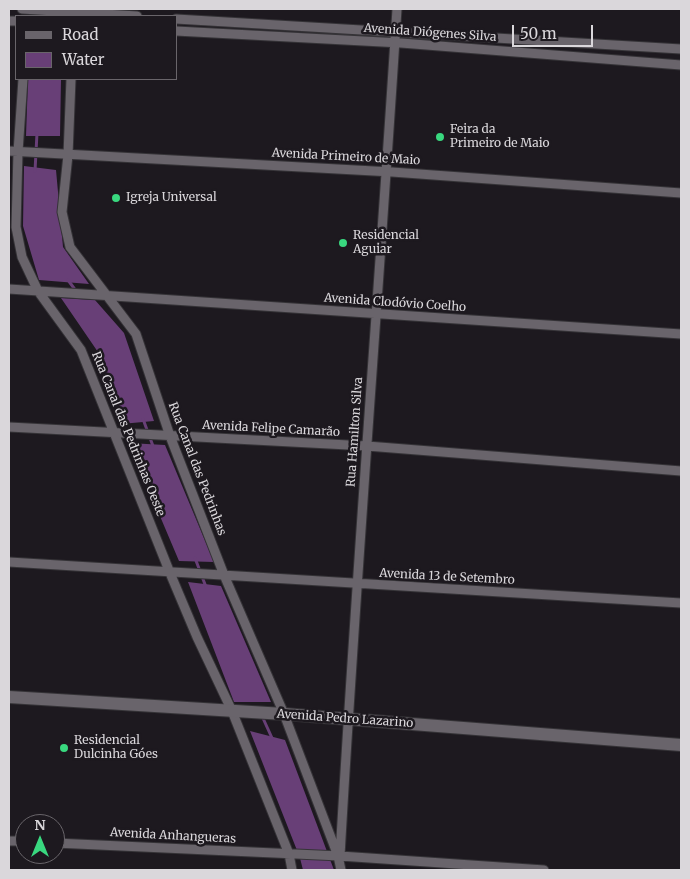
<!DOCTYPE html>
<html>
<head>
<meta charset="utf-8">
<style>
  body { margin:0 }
  #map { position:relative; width:690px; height:879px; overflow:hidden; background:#1d191f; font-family:Merriweather,serif }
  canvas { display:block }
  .frame { position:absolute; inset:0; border:10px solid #dad7db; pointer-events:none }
  .legend { position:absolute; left:15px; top:15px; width:162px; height:65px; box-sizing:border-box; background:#1d191f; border:1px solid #69656a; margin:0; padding:6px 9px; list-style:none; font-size:15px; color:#dad7db }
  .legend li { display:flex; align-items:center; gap:10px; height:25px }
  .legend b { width:25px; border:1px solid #69656a }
  .north { position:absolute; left:15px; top:814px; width:50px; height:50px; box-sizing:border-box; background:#1d191f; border:1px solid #69656a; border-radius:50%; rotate:0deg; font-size:14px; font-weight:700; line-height:20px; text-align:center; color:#dad7db }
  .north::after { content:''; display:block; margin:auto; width:18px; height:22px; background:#39d87f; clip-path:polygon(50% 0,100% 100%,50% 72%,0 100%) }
  .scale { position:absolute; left:512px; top:25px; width:81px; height:22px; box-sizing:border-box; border:2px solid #dad7db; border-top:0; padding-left:6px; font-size:15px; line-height:18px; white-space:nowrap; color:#dad7db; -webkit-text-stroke:4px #1d191f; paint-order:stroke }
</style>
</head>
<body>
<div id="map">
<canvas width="690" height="879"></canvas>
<div class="frame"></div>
<ul class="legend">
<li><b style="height:6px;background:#69646b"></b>Road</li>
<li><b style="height:14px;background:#683f77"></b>Water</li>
</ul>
<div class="north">N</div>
<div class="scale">50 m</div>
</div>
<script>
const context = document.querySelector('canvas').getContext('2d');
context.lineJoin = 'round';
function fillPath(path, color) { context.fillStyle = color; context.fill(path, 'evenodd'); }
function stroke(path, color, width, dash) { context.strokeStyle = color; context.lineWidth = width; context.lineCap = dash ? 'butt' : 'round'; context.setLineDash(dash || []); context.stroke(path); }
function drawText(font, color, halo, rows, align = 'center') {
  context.font = font + ' Merriweather,serif'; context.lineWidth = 5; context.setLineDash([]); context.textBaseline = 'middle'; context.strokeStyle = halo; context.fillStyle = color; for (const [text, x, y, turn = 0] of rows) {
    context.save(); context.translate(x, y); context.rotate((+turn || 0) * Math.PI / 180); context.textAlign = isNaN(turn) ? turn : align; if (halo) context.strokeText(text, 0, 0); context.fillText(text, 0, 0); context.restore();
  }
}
const water = new Path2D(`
  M28,79H61L60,136H26Z
  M24,166L56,170L63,247L89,284L39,280L23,226Z
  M61,298L95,300L124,333L154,421L121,424L100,355Z
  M129,443L165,445L214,562L179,561Z
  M188,582L221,586L271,702H234Z
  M250,731L285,740L334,870H303L300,858Z`);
const stream = new Path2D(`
  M35,171L37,133
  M68,280L76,291
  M143,419L153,446
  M195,558L206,587
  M262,716L272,738`);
const minor = new Path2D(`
  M22,9L137,16
  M176,19L681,49
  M9,21H16
  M176,31L401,43L681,65
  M23,79L18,152L16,227L22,257L38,291L81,350L170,573L197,637L232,711L289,854L292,870
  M71,79L68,155L62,212L70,247L136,334L170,436L224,575L284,714L338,856L341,870
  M9,151L392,172L681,193
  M9,289L681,334
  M9,427L367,446L681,471
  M9,562L681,603
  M9,841H25
  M55,843L340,856L544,870
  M340,856C356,574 379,291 397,9`);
const secondary = new Path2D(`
  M9,697L284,714L681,745`);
const markers = [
  [440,137,5,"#39d87f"],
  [116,198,5,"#39d87f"],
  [343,243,5,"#39d87f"],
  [64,748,5,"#39d87f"]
];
const streetNames = [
  ["Avenida Diógenes Silva",430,33,4],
  ["Avenida Primeiro de Maio",346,157,3],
  ["Avenida Clodóvio Coelho",395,303,4],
  ["Avenida Felipe Camarão",271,429,3],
  ["Rua Hamilton Silva",355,432,-86],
  ["Rua Canal das Pedrinhas Oeste",128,434,68],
  ["Rua Canal das Pedrinhas",197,469,69],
  ["Avenida 13 de Setembro",447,577,3],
  ["Avenida Pedro Lazarino",345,719,4],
  ["Avenida Anhangueras",173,836,3]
];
const poiNames = [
  ["Feira da",450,130],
  ["Primeiro de Maio",450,144],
  ["Igreja Universal",126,198],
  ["Residencial",353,236],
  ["Aguiar",353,250],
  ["Residencial",74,741],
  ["Dulcinha Góes",74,755]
];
fillPath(water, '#683f77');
stroke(stream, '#683f77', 3);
stroke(minor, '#353337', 11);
stroke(secondary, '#353337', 14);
stroke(minor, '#69646b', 9);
stroke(secondary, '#69646b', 12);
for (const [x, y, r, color] of markers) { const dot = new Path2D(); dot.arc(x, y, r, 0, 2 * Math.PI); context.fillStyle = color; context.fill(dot); stroke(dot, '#1d191f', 2); }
drawText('12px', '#dad7db', '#1d191f', streetNames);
drawText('12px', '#dad7db', '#1d191f', poiNames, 'left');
</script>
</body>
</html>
